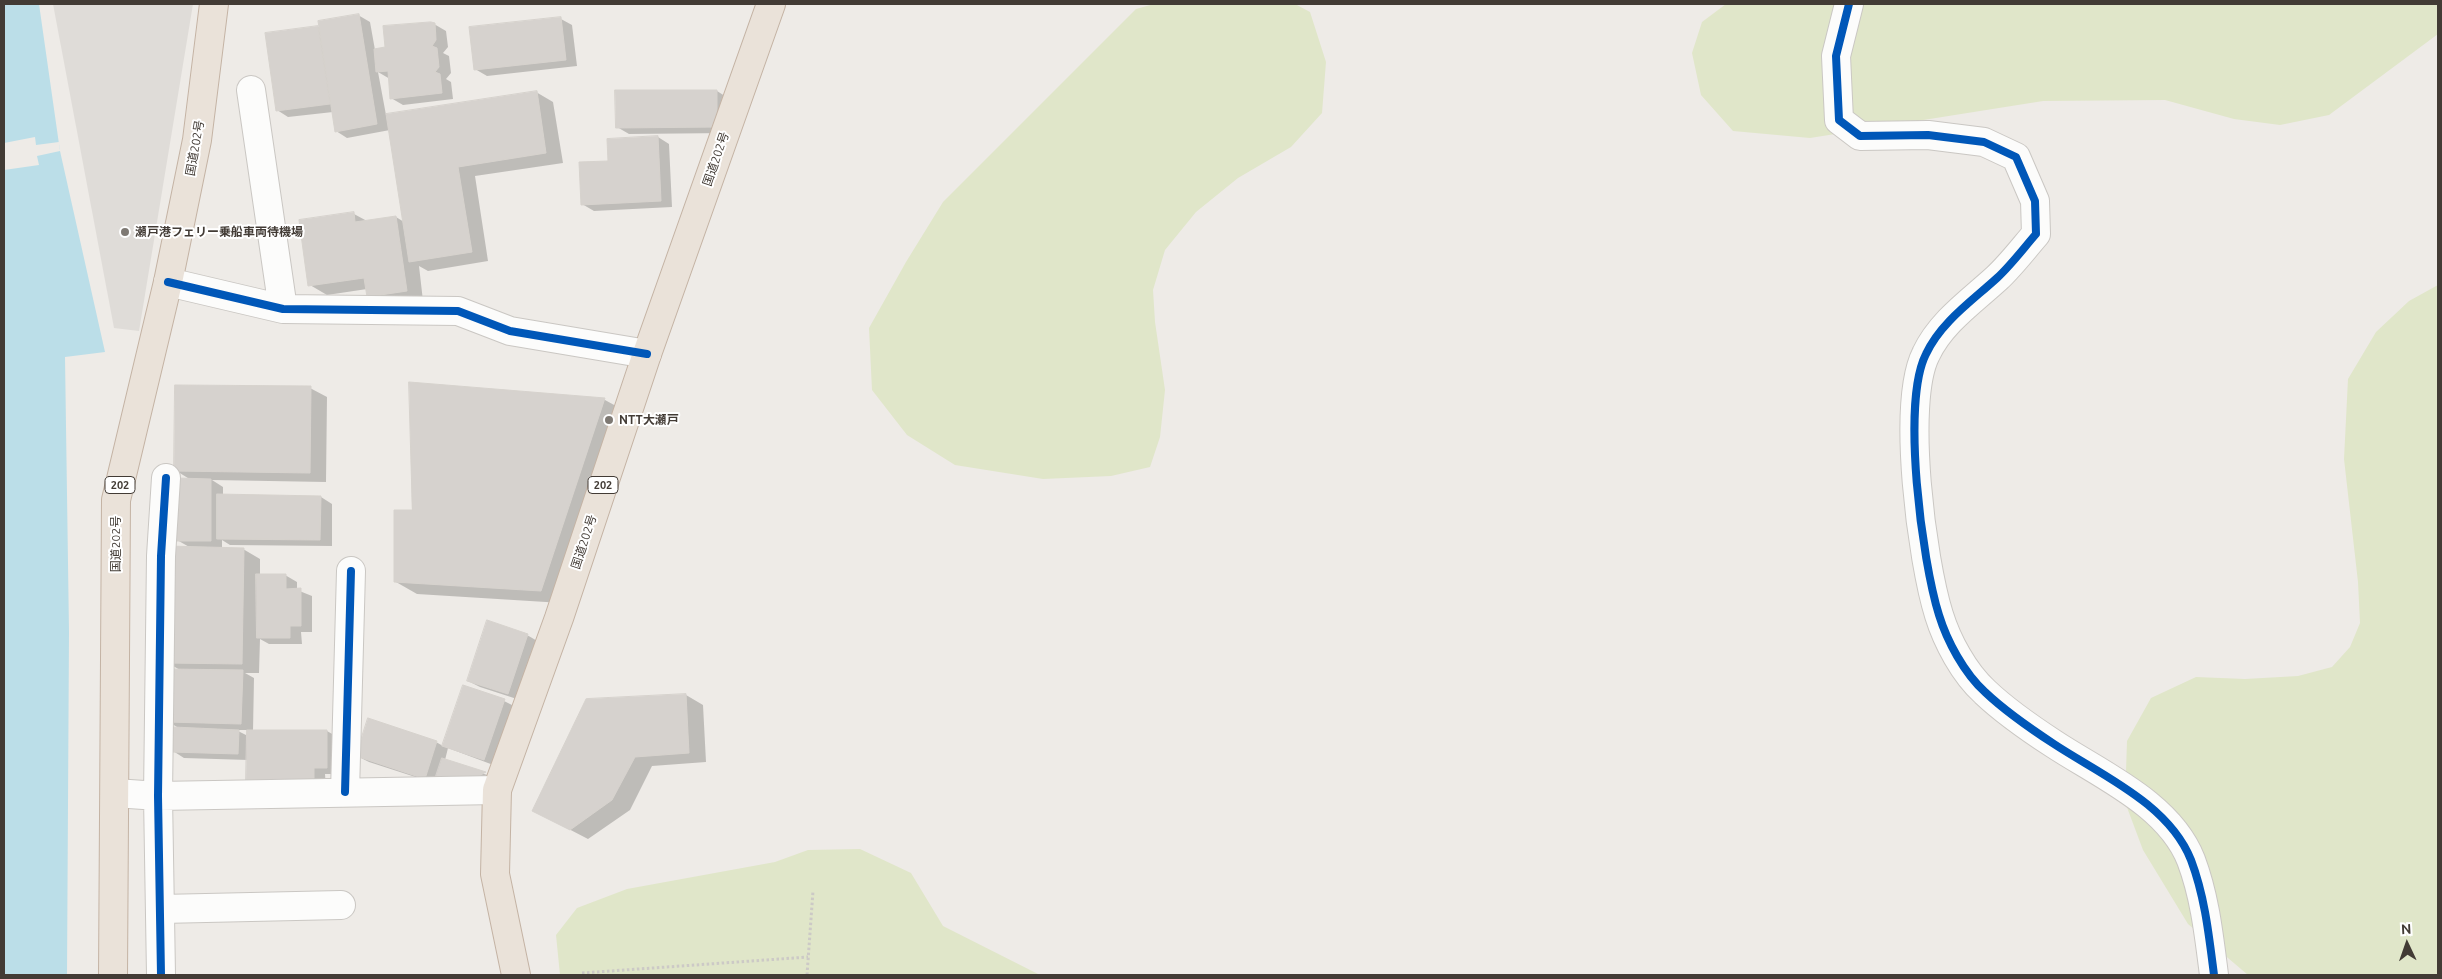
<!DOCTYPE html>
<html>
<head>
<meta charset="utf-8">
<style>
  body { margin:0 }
  #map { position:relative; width:2442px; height:979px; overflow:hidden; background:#eeebe7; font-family:Ubuntu,sans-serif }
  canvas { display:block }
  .frame { position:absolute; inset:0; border:5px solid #423b35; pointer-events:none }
  .north { position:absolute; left:2382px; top:919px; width:50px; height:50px; -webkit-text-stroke:4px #fff; paint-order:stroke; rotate:357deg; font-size:14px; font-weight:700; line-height:20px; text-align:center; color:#423b35 }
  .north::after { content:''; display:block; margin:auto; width:18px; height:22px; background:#423b35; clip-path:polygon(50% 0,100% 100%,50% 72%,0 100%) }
</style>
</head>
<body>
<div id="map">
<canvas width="2442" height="979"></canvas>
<div class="frame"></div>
<div class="north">N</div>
</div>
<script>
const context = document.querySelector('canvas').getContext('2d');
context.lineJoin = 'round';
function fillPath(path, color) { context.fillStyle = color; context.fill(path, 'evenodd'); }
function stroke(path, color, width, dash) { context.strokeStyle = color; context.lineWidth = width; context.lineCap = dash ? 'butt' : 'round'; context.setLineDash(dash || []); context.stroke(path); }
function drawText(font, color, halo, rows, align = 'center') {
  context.font = font + ' Ubuntu,"Noto Sans JP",sans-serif'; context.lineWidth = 4; context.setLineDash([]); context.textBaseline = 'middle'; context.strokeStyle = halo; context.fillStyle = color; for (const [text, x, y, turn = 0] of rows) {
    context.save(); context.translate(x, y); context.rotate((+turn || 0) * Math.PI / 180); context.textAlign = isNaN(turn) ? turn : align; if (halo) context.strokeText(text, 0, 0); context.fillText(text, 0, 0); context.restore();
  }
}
const green = new Path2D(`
  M1154,4H1295L1310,12L1326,62L1322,113L1291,147L1238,178L1196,212L1165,250L1153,290L1155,322L1165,390L1160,437L1150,467L1111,476L1043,479L955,465L907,435L872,390L869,328L906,262L943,202L1136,9Z
  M1726,4H2438V34L2329,115L2280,125L2234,119L2165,100L2043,101L1810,138L1733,131L1701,95L1692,53L1702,22Z
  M2438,285V975H2248L2188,924L2143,850L2125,802L2127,741L2151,698L2196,677L2245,679L2298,676L2332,667L2350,647L2360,623L2358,582L2344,459L2348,379L2376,332L2409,301Z
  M860,849L911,873L943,926L1040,975H560L556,935L577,908L627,889L775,862L808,850Z`);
const parking = new Path2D(`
  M53,4H193L139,331L114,328Z`);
const water = new Path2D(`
  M4,4H39L60,151L105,352L65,357L69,632L67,975H4Z`);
const pier = new Path2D(`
  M35,137L36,145L59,142L60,151L37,156L39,165L4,170V143Z`);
const shadow = new Path2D(`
  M358,15L370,22L375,50L387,48L434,24L446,31L448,47L443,53L449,56L451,73L446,79L451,82L453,99L403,105L391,98L390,79L378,72L386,115L536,92L553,102L563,163L475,176L488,261L428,271L419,266L423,301L368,296L367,289L327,295L310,285L354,214L367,221L396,217L404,222L390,130L347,138L336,131L333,112L288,117L277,110L266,34L320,27Z
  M561,19L572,25L577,66L487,76L475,69Z
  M717,91L728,98L729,133L629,134L617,127Z
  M658,137L669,144L672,207L594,211L582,204L609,162Z
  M410,384L605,400L627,412L562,603L417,594L396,582L414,512Z
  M310,388L327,397L326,482L212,480L223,487V496L321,497L332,504V546L230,545L222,540V549H243L260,559V575H285L297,582V590L312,596V632H301L302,644H269L260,639L259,673H245L254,678L253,731H327L339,738V774H325L326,788L248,760L184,758L173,751L180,729L169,722L180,670L168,663L191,548L177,540L191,480L175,470ZM236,730H248V736Z
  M527,635L539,642L520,700L480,687L468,681Z
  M686,695L703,705L706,762L652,766L630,810L588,839L534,811Z
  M504,701L516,707L496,766L448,748L445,760L490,776L468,788L437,784L369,762L357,756L436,742L443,746Z`);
const building = new Path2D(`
  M359,14L377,124L335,132L318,21Z
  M561,17L566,60L474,70L469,27Z
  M431,22L435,23L436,40L432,46L437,48L439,67L435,72L440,74L442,93L390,99L388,71L376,72L374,49L385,47L383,26Z
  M318,26L330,104L276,111L265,33Z
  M615,90H717V127L616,128Z
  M537,91L546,153L458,167L472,252L409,262L386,114Z
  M658,136L661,201L581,205L579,162L608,161L607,139Z
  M354,212L355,222L396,216L407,291L367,297L364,278L308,286L299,220Z
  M409,382L605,398L541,591L394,582V510H412Z
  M175,385L311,386L310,473L174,471Z
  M177,478L211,479V541H176Z
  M217,494L321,496L320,540L217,539Z
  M168,546L244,548L242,664L166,663Z
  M256,574H286V589L301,588V626H290V638H257Z
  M487,620L528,634L508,694L467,681Z
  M169,669L243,670L241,724L167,722Z
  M463,685L505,699L484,760L442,746Z
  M686,694L689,753L635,757L612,800L570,830L532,811L586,699Z
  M368,718L437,741L425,779L356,756Z
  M173,727L239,730L238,754L171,752Z
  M247,730H327V768H314V782L246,781Z
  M442,758L486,772L461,786L434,782Z`);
const path = new Path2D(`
  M582,973L808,957
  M807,975L813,891`);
const minor = new Path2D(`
  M1849,4L1836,56L1839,120L1860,136L1928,135L1984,142L2016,157L2035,201L2036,234C2023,249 2011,265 1997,278C1972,301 1941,322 1926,354C1901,403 1922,561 1939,615C1947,641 1964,673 1985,692C2005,711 2031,729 2054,744C2101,775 2169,804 2191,860C2205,897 2209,936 2214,975
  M251,90L283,309
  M168,282L283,309L458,311L510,331L647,354
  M345,792L351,571
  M115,793L158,796L497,790
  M161,909L341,905
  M161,975L158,796L161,556L166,478`);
const highway = new Path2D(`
  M113,975L116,500L168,282L197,140L214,4
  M516,975L495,874L497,790L559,618L647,354L771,4`);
const cycleway = new Path2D(`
  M1849,4L1836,56L1839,120L1860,136L1928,135L1984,142L2016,157L2035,201L2036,234C2023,249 2011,265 1997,278C1972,301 1941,322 1926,354C1901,403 1922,561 1939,615C1947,641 1964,673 1985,692C2005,711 2031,729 2054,744C2101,775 2169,804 2191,860C2205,897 2209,936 2214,975
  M168,282L283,309L458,311L510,331L647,354
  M345,792L351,571
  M161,975L158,796L161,556L166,478`);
const markers = [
  [125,232,5,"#7e7973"],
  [609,420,5,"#7e7973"]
];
const shields = [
  [120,485,30],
  [603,485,30]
];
const shieldNames = [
  ["202",120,485],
  ["202",603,485]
];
const streetNames = [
  ["国道202号",195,148,-80],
  ["国道202号",716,159,-71],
  ["国道202号",584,542,-72],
  ["国道202号",116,544,-90]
];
const poiNames = [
  ["瀬戸港フェリー乗船車両待機場",135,232],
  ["NTT大瀬戸",619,420]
];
fillPath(green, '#e0e6c9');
fillPath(parking, '#dfdcd8');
fillPath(water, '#bbdee8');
fillPath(pier, '#eeebe7');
fillPath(shadow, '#0003');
fillPath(building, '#d6d2ce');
stroke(building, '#d6d2cd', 1);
stroke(minor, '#cac7c3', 30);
stroke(highway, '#c4b3a4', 30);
stroke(path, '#ccc9c6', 3, [2.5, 2.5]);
stroke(minor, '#fcfcfb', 28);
stroke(highway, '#eae2d9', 28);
stroke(cycleway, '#0057b8', 8);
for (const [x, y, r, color] of markers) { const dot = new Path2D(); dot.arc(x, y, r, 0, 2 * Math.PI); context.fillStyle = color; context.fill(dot); stroke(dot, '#fff', 2); }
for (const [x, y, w] of shields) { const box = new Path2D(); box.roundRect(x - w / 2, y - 8.5, w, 17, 4); context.fillStyle = '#fff'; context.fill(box); stroke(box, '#423b35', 1); }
drawText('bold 11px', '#423b35', null, shieldNames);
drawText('12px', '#423b35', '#fff', streetNames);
drawText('bold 12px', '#423b35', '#fff', poiNames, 'left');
</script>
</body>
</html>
